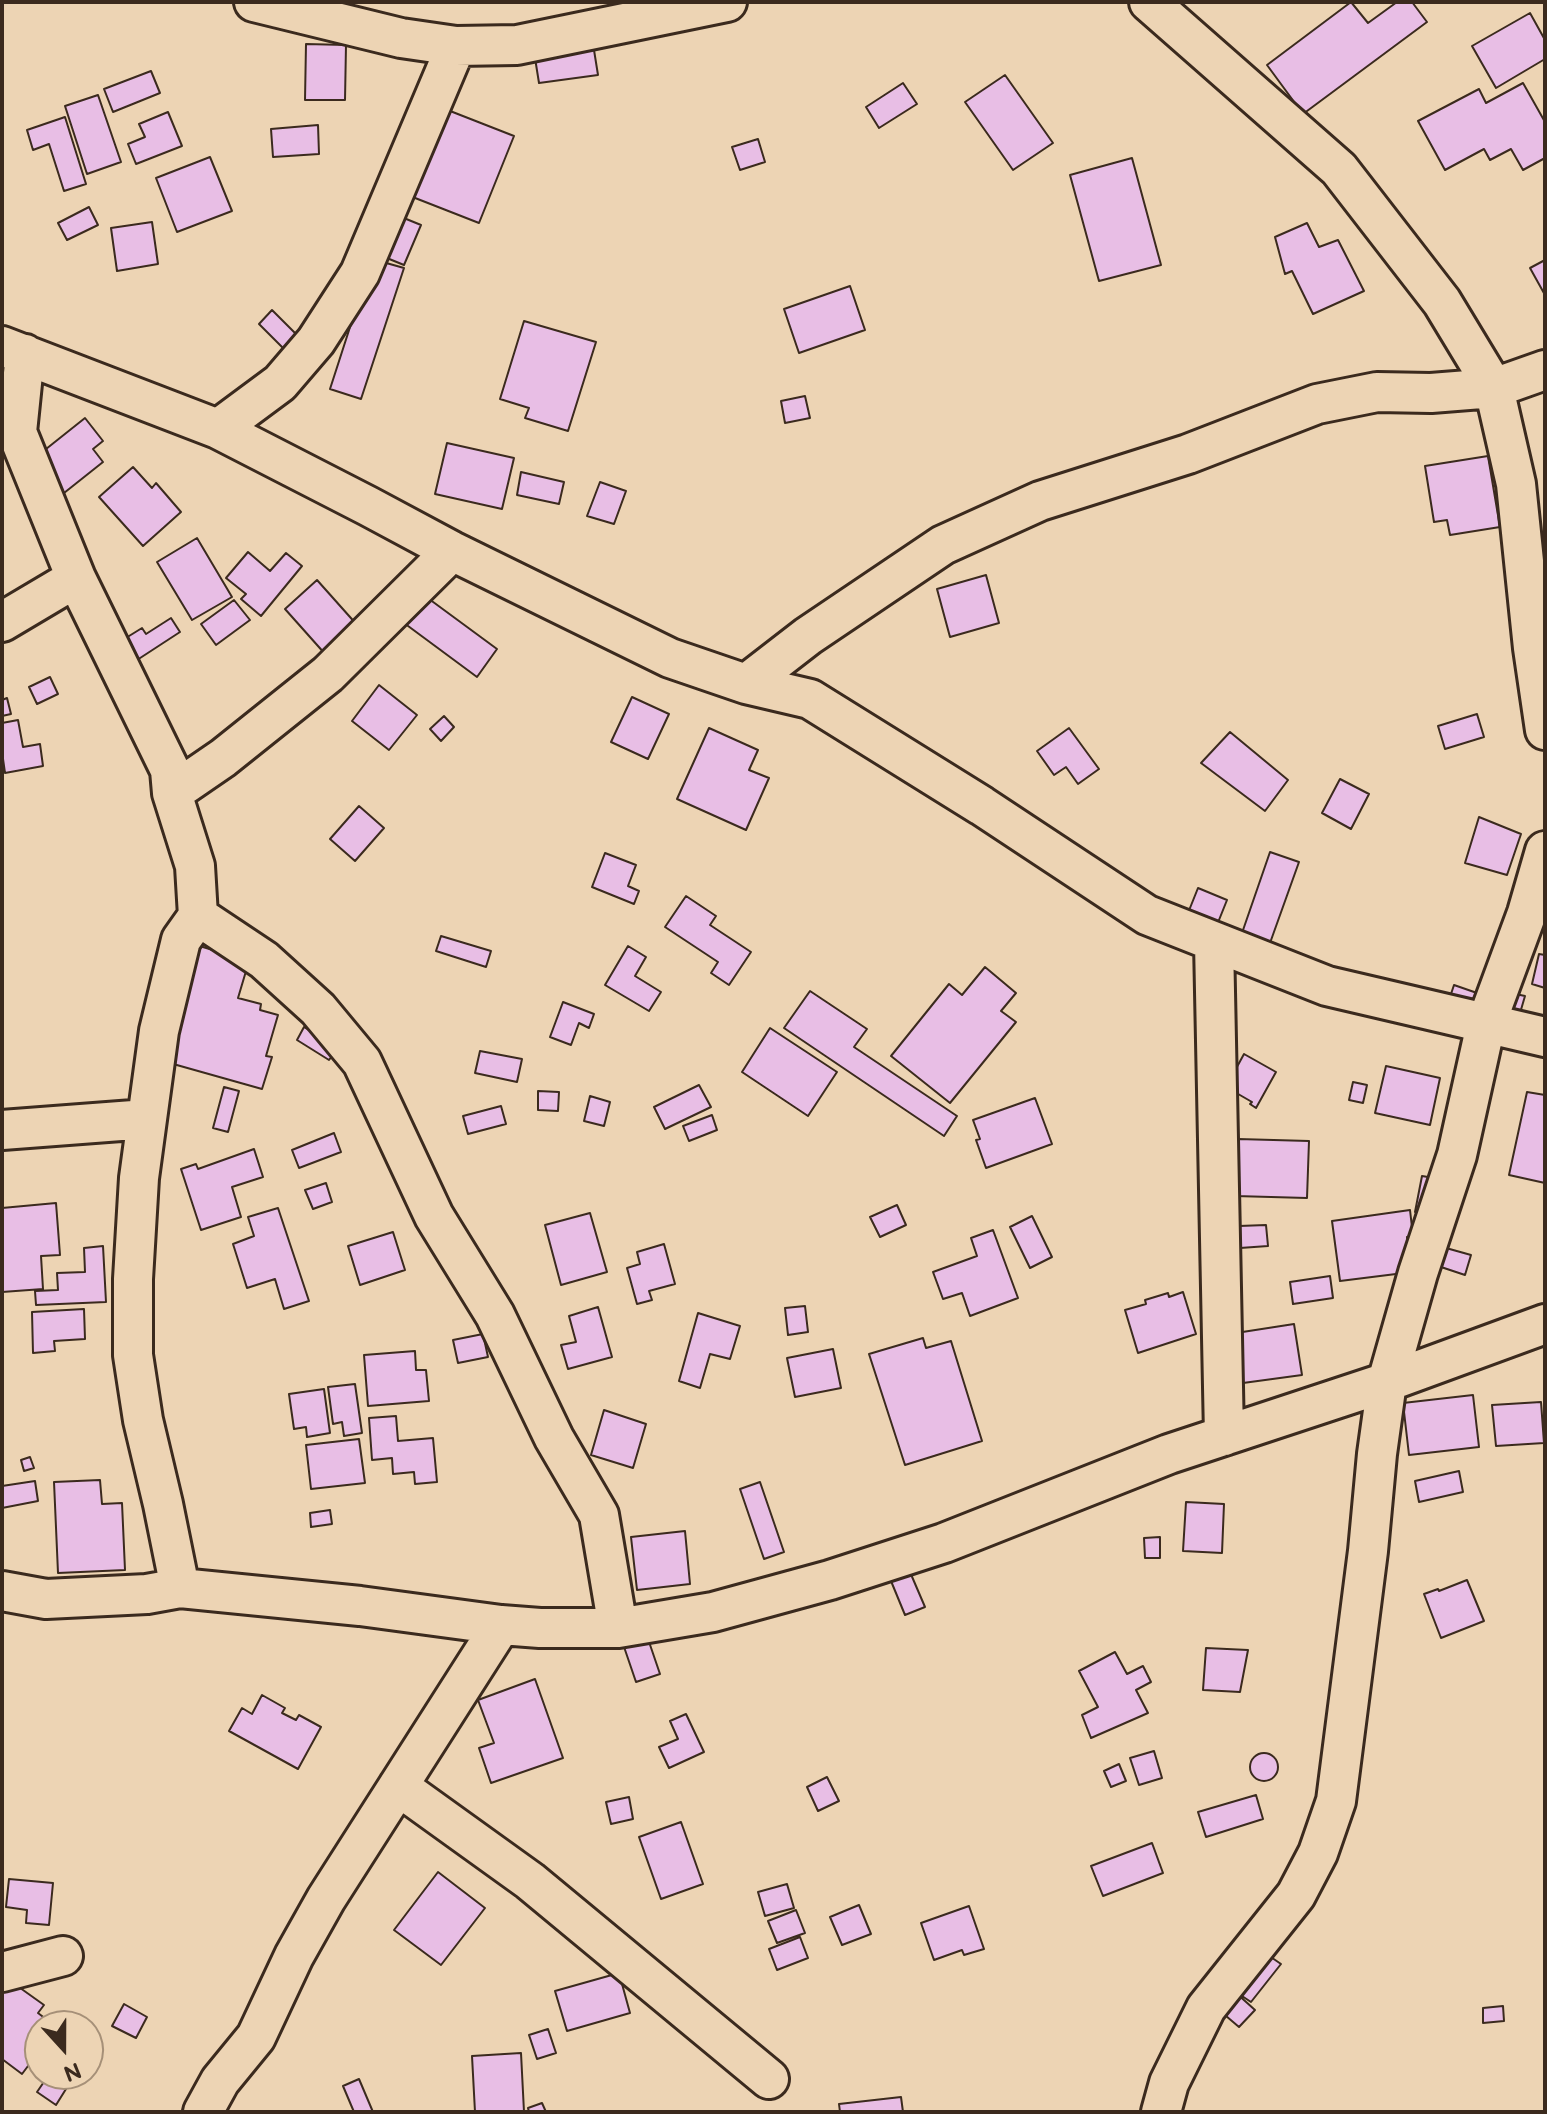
<!DOCTYPE html>
<html>
<head>
<meta charset="utf-8">
<style>
  body { margin:0 }
  #map { position:relative; width:1547px; height:2114px; overflow:hidden; background:#edd4b4; font-family:"Balsamiq Sans",sans-serif }
  canvas { display:block }
  .frame { position:absolute; inset:0; border:4px solid #3b2a1e; pointer-events:none }
  .north { position:absolute; left:24px; top:2010px; width:80px; height:80px; box-sizing:border-box; background:#edd4b4; border:2px solid #a69078; border-radius:50%; rotate:159deg; font-size:22px; font-weight:700; line-height:32px; text-align:center; color:#3b2a1e }
  .north::after { content:''; display:block; margin:auto; width:28px; height:36px; background:#3b2a1e; clip-path:polygon(50% 0,100% 100%,50% 72%,0 100%) }
</style>
</head>
<body>
<div id="map">
<canvas width="1547" height="2114"></canvas>
<div class="frame"></div>
<div class="north">N</div>
</div>
<script>
const context = document.querySelector('canvas').getContext('2d');
context.lineJoin = 'round';
function fillPath(path, color) { context.fillStyle = color; context.fill(path, 'evenodd'); }
function stroke(path, color, width, dash) { context.strokeStyle = color; context.lineWidth = width; context.lineCap = dash ? 'butt' : 'round'; context.setLineDash(dash || []); context.stroke(path); }
const building = new Path2D(`
  M1351,2L1368,23L1397,2H1412L1427,22L1303,114L1267,65Z
  M1530,13L1545,40V59L1496,88L1472,46Z
  M306,44L346,45L345,100H305Z
  M594,50L598,75L539,83L535,58Z
  M151,71L160,93L113,112L104,89Z
  M1005,75L1053,143L1013,170L965,102Z
  M903,83L917,104L879,128L866,107Z
  M1523,83L1545,122V158L1523,170L1511,149L1490,160L1484,149L1445,170L1418,121L1479,89L1486,103Z
  M98,95L121,162L87,174L65,106Z
  M445,109L514,136L479,223L410,196Z
  M168,112L182,146L136,164L128,144L145,137L139,124Z
  M65,117L86,184L64,191L49,144L33,150L27,130Z
  M318,125L319,154L273,157L271,129Z
  M758,139L765,162L740,170L732,147Z
  M210,157L232,211L177,232L156,178Z
  M1132,158L1161,265L1099,281L1070,175Z
  M89,207L98,225L67,240L58,223Z
  M394,214L421,225L404,265L377,254Z
  M152,222L158,264L117,271L111,228Z
  M1307,223L1319,247L1338,240L1364,291L1313,314L1292,271L1285,274L1275,237Z
  M372,259L404,268L361,399L330,389Z
  M1545,260V295L1530,268Z
  M850,286L865,330L799,353L784,309Z
  M272,310L299,337L286,351L259,324Z
  M524,321L596,342L568,431L525,418L529,408L500,399Z
  M805,396L810,418L785,423L781,401Z
  M85,418L103,441L93,449L103,462L64,493L36,457Z
  M447,443L514,458L502,509L435,494Z
  M1488,456L1500,527L1450,535L1447,520L1434,522L1425,466Z
  M133,467L152,488L156,483L181,512L143,546L99,497Z
  M521,472L564,482L559,504L517,495Z
  M600,482L626,491L614,524L587,516Z
  M197,538L232,597L192,620L157,562Z
  M248,552L270,571L286,553L302,566L261,616L241,599L246,594L226,578Z
  M986,575L999,623L950,637L937,589Z
  M317,580L358,626L326,655L285,609Z
  M425,596L497,649L477,677L404,623Z
  M234,600L250,620L216,645L201,624Z
  M171,618L180,632L134,662L121,641L142,628L146,634Z
  M50,677L58,694L37,704L29,687Z
  M379,685L417,715L389,750L352,721Z
  M632,697L669,714L648,759L611,742Z
  M7,698L11,714L2,716V700Z
  M1477,714L1484,737L1445,749L1438,726Z
  M444,716L454,727L441,741L430,729Z
  M18,720L23,747L40,744L43,766L5,773L2,752V723Z
  M709,728L758,750L749,770L769,778L746,830L677,799Z
  M1069,728L1099,769L1078,784L1066,767L1054,775L1037,751Z
  M1230,732L1288,780L1265,811L1201,763Z
  M1340,779L1369,794L1351,829L1322,813Z
  M359,806L384,828L355,861L330,839Z
  M1479,817L1521,834L1507,875L1465,863Z
  M1270,852L1299,862L1270,943L1242,933Z
  M605,853L636,865L628,886L639,891L634,904L592,887Z
  M1198,888L1227,900L1217,925L1188,913Z
  M686,896L716,916L710,925L751,952L729,985L711,973L718,962L665,927Z
  M441,936L491,951L486,967L436,951Z
  M193,944L249,961L238,998L261,1004L260,1010L278,1015L266,1056L272,1057L262,1089L159,1060Z
  M628,946L646,957L635,976L661,992L649,1011L605,985Z
  M1539,954L1545,955V988L1532,984Z
  M985,967L1016,993L1001,1011L1016,1022L950,1103L891,1056L949,984L962,995Z
  M1454,985L1477,993L1470,1011L1448,1003Z
  M810,991L867,1029L854,1047L957,1116L944,1136L784,1028Z
  M1501,991L1525,996L1518,1020L1495,1014Z
  M563,1002L594,1014L589,1028L579,1023L571,1045L550,1037Z
  M304,1027L338,1048L329,1060L297,1040Z
  M770,1028L837,1072L808,1116L742,1072Z
  M480,1051L522,1059L517,1082L475,1073Z
  M1244,1054L1276,1072L1256,1108L1250,1104L1252,1102L1226,1087Z
  M1386,1066L1440,1078L1430,1125L1375,1113Z
  M1353,1082L1367,1085L1363,1103L1349,1100Z
  M699,1085L711,1107L665,1129L654,1107Z
  M224,1087L239,1091L228,1132L213,1128Z
  M538,1091L559,1092L558,1111L538,1110Z
  M1527,1092L1545,1095V1183L1509,1175Z
  M590,1096L610,1102L604,1126L584,1121Z
  M1035,1098L1052,1144L986,1168L976,1140L980,1139L973,1120Z
  M501,1106L506,1124L468,1134L463,1116Z
  M712,1115L717,1130L689,1141L683,1126Z
  M334,1133L341,1152L299,1168L292,1150Z
  M1238,1139L1309,1141L1307,1198L1235,1196Z
  M254,1149L263,1177L232,1187L241,1217L201,1230L181,1169L196,1164L198,1169Z
  M1422,1176L1440,1179L1433,1215L1415,1212Z
  M326,1183L332,1202L313,1209L305,1190Z
  M56,1203L60,1255L41,1256L43,1289L2,1292V1208Z
  M897,1205L906,1225L880,1237L870,1217Z
  M278,1208L309,1301L284,1309L275,1279L247,1288L233,1244L254,1236L248,1217Z
  M1410,1210L1413,1236L1407,1237L1412,1272L1340,1281L1332,1221Z
  M590,1213L607,1272L561,1285L545,1225Z
  M1032,1216L1052,1257L1030,1268L1010,1227Z
  M1266,1225L1268,1246L1240,1248L1239,1226Z
  M993,1230L1018,1298L970,1316L962,1293L943,1299L933,1272L977,1256L971,1238Z
  M393,1232L405,1270L360,1285L348,1246Z
  M664,1244L675,1284L649,1291L652,1300L637,1304L627,1268L640,1264L637,1252Z
  M103,1246L106,1302L36,1305L35,1291L58,1290L57,1273L85,1272L84,1248Z
  M1446,1248L1471,1255L1465,1275L1441,1267Z
  M1330,1276L1333,1298L1293,1304L1290,1282Z
  M1183,1292L1196,1334L1138,1353L1125,1310L1146,1304L1145,1300L1168,1293L1169,1297Z
  M805,1306L808,1332L788,1335L785,1308Z
  M598,1307L612,1357L568,1369L561,1345L576,1342L569,1316Z
  M84,1309L85,1339L54,1341L55,1351L33,1353L32,1312Z
  M698,1313L740,1326L730,1359L710,1354L700,1388L679,1381Z
  M1294,1324L1302,1375L1243,1383L1236,1333Z
  M483,1334L488,1357L458,1363L453,1340Z
  M923,1338L926,1348L951,1341L982,1441L905,1465L869,1354Z
  M833,1349L841,1388L795,1397L787,1358Z
  M415,1351L416,1370H426L429,1401L368,1406L364,1355Z
  M355,1384L362,1433L344,1436L342,1422L333,1424L328,1387Z
  M324,1389L330,1433L307,1437L306,1427L294,1429L289,1394Z
  M1473,1395L1479,1447L1409,1455L1403,1403Z
  M1541,1402L1544,1443L1496,1446L1492,1405Z
  M604,1410L646,1424L633,1468L591,1455Z
  M396,1416L398,1441L433,1438L437,1482L415,1484L414,1472L393,1474L392,1458L372,1460L369,1418Z
  M359,1439L365,1483L311,1489L306,1445Z
  M30,1457L34,1468L24,1471L21,1460Z
  M1459,1471L1463,1492L1419,1502L1415,1481Z
  M100,1480L102,1504L122,1503L125,1570L58,1573L54,1482Z
  M35,1481L38,1501L2,1508V1486Z
  M760,1482L784,1552L764,1559L740,1489Z
  M1186,1502L1224,1504L1222,1553L1183,1551Z
  M330,1510L332,1524L311,1527L310,1513Z
  M685,1531L690,1584L637,1590L631,1537Z
  M1160,1537V1558H1145L1144,1538Z
  M910,1572L925,1607L905,1615L891,1581Z
  M1467,1580L1484,1621L1441,1638L1424,1594L1438,1589L1439,1591Z
  M646,1633L660,1674L636,1682L622,1641Z
  M1206,1648L1248,1650L1240,1692L1203,1690Z
  M1115,1652L1127,1674L1143,1666L1151,1682L1136,1690L1148,1713L1091,1738L1082,1715L1098,1707L1079,1671Z
  M535,1679L563,1758L491,1783L479,1748L494,1743L478,1700Z
  M262,1695L285,1708L282,1713L296,1720L299,1715L321,1727L298,1769L229,1731L242,1708L252,1714Z
  M686,1714L704,1752L669,1768L659,1747L678,1739L670,1721Z
  M1154,1751L1162,1778L1139,1785L1130,1758Z
  M1250 1767a14 14 0 1 1 28 0a14 14 0 1 1-28 0Z
  M1119,1764L1126,1781L1111,1787L1104,1771Z
  M827,1777L839,1801L818,1811L807,1787Z
  M1256,1795L1263,1819L1206,1837L1198,1812Z
  M629,1797L633,1819L611,1824L606,1802Z
  M681,1822L703,1884L661,1899L639,1837Z
  M1152,1843L1163,1873L1103,1896L1091,1866Z
  M438,1872L485,1908L441,1965L394,1930Z
  M9,1879L53,1883L49,1925L26,1923L27,1910L6,1907Z
  M787,1884L794,1908L765,1916L758,1892Z
  M859,1905L871,1934L842,1945L830,1917Z
  M969,1906L984,1949L964,1955L962,1950L934,1960L921,1923Z
  M796,1910L805,1933L777,1943L768,1921Z
  M800,1937L808,1958L777,1970L769,1949Z
  M1265,1953L1281,1964L1251,2002L1236,1992Z
  M619,1973L630,2013L567,2031L555,1991Z
  M9,1980L44,2005L38,2013L55,2026H40V2050L22,2074L2,2059V1990Z
  M1235,1992L1255,2010L1239,2027L1219,2010Z
  M124,2004L147,2017L136,2038L112,2026Z
  M1503,2006L1504,2021L1483,2023V2008Z
  M548,2029L556,2053L537,2059L529,2035Z
  M521,2053L524,2112H475L472,2056Z
  M48,2076L66,2089L56,2105L37,2092Z
  M359,2079L373,2112H354L343,2086Z
  M901,2097L903,2112H840L839,2104Z
  M542,2103L546,2112H529L528,2108Z`);
const minor = new Path2D(`
  M254,2L401,38L456,46L517,45L727,2
  M1149,2L1339,169L1442,302L1494,388L1516,484L1533,648L1545,730
  M2,346L218,429L368,506L452,551L670,658L746,684L810,699L982,806L1147,915L1327,986L1545,1037
  M25,354L17,432L76,578L170,770L172,793L195,866L198,916L181,940L159,1031L139,1178L133,1279V1355L143,1420L163,1504L180,1588
  M218,429L280,383L316,341L360,273L456,46
  M2,622L76,578
  M746,684L808,636L943,545L1040,501L1188,454L1317,404L1377,392L1431,393L1494,388L1545,370
  M172,793L223,758L328,674L452,551
  M198,916L264,960L318,1009L362,1062L434,1216L495,1315L554,1438L599,1515L618,1628
  M1214,942L1224,1436
  M2,1130L147,1119
  M2,1591L46,1599L147,1594L180,1588L360,1606L501,1625L540,1628H618L713,1612L830,1580L944,1543L1169,1454L1387,1382L1545,1324
  M398,1786L530,1881L769,2079
  M2,1972L63,1956
  M203,2112L220,2081L256,2037L294,1956L326,1899L501,1625
  M1161,2112L1169,2083L1206,2008L1296,1895L1318,1853L1336,1801L1368,1551L1377,1454L1387,1382L1418,1273L1457,1155L1486,1024L1527,913L1545,851`);
fillPath(building, '#e8bee5');
stroke(building, '#3b2a1e', 2);
stroke(minor, '#3b2a1e', 44);
stroke(minor, '#edd4b4', 38);
</script>
</body>
</html>
